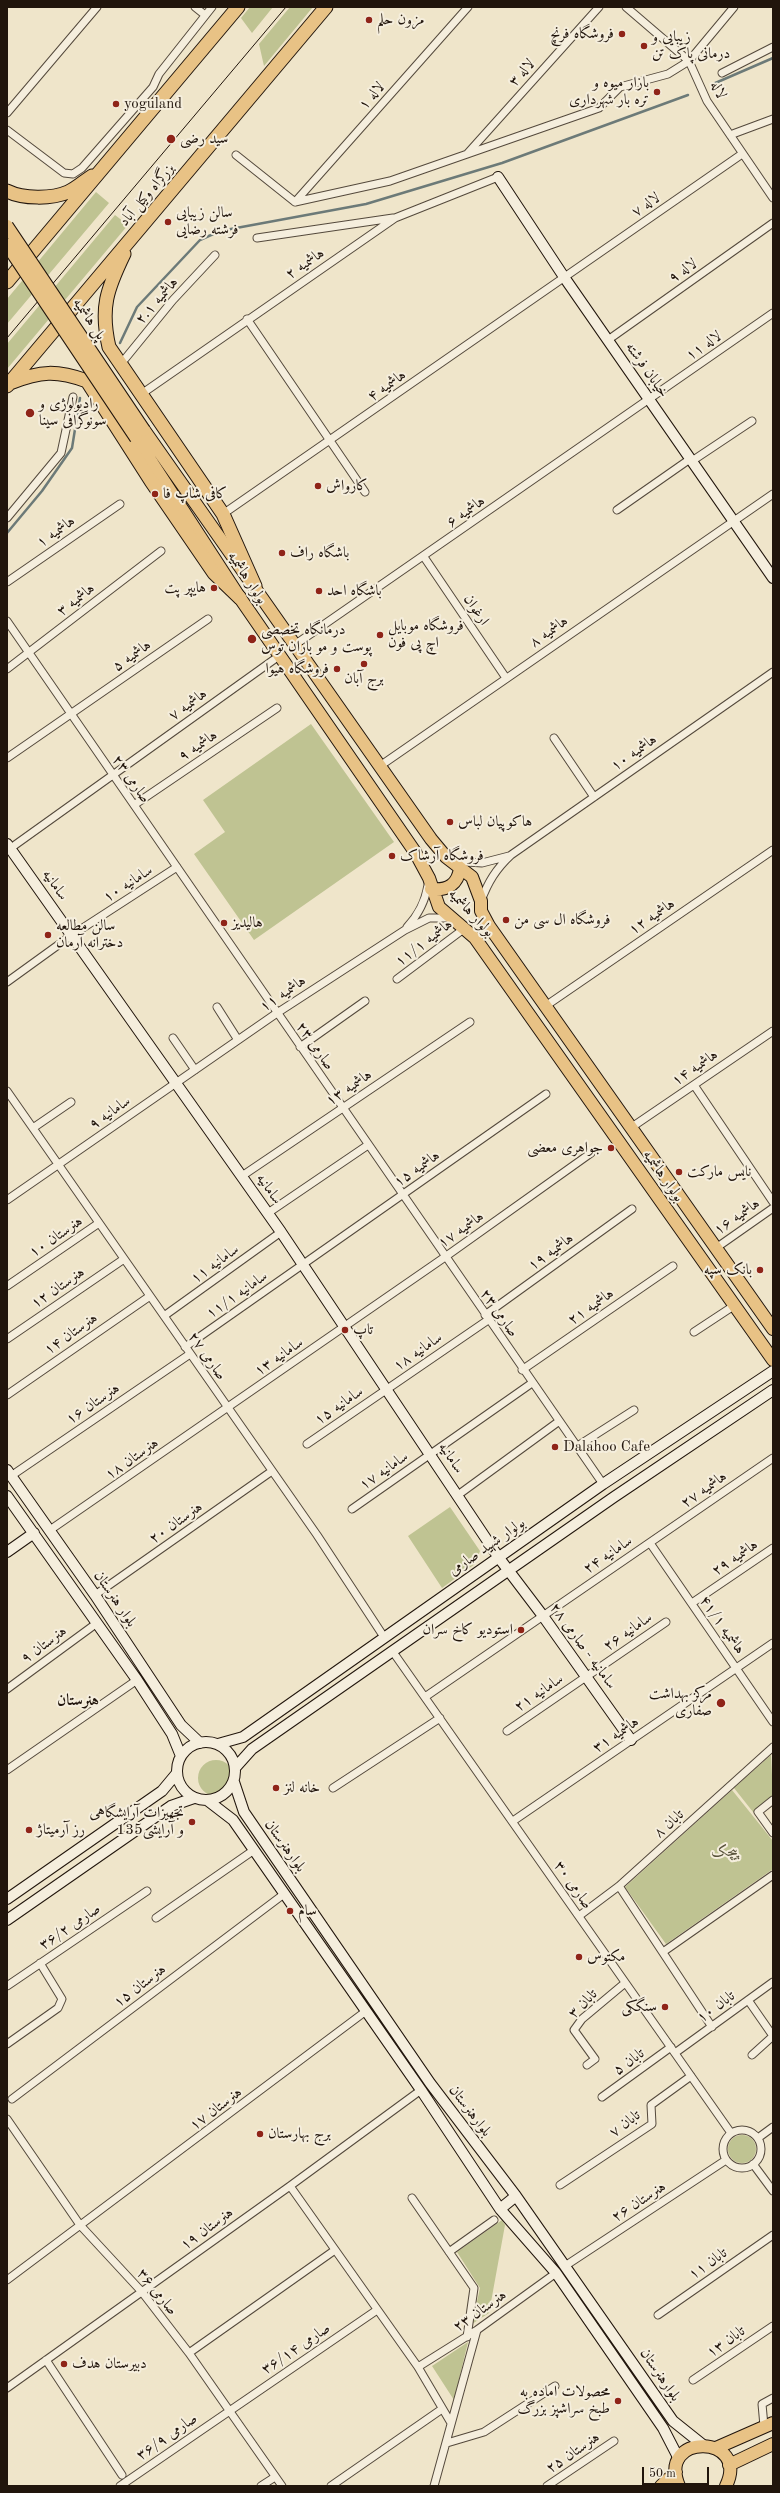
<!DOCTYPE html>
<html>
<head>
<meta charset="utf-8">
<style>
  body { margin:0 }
  #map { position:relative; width:780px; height:2493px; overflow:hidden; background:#efe5ca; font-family:"Old Standard TT",serif }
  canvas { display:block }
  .frame { position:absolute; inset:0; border:8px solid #21150c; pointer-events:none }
  .scale { position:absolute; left:642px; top:2467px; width:67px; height:18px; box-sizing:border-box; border:2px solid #21150c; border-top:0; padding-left:5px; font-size:12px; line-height:14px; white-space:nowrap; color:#21150c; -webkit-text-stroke:3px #f5eedd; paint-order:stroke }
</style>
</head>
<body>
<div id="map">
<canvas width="780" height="2493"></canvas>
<div class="frame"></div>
<div class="scale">50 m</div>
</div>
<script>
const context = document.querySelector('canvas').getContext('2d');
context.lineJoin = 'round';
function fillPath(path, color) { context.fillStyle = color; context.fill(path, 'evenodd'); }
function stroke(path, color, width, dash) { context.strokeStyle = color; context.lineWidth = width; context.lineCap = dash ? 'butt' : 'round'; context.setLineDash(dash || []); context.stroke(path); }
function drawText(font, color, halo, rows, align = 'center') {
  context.font = font + ' "Old Standard TT",Amiri,serif'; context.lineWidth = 4; context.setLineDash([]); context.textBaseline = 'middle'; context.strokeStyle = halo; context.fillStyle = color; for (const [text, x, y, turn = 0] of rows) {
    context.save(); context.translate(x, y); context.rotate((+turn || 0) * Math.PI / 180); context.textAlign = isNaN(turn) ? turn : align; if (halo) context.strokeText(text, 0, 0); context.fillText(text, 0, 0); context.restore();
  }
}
const green = new Path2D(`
  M250,7H273L252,33L241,18Z
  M290,7H313L264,66L259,44Z
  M96,192L109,203L7,324V299Z
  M115,215L128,225L7,369V344Z
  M311,724L394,842L254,940L194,854L225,832L203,800Z
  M450,1507L480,1551L475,1564L442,1588L408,1536Z
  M771,1755L773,1795L753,1812L734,1788Z
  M198 1778a18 18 0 1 1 36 0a18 18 0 1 1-36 0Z
  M732,1790L773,1841V1869L666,1944L625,1887Z
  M728 2149a14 14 0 1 1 28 0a14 14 0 1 1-28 0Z
  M502,2220L505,2225L489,2313L472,2324L480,2288L457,2252Z
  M468,2342L454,2400L432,2366Z`);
const stream = new Path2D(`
  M713,84L773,58
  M120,343L137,307L200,240L220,231L366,204L502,163L688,95
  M7,533L42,491L72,448L80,398`);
const street = new Path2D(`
  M195,7L205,15
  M626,7L689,61L707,101L773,198
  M722,73L773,47
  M7,113L97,7
  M7,130L64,173L73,174L82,168L153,87L159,74L212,7
  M730,135L773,119
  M467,154L599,7
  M236,155L295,202
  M295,202L390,181L599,108L620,87L668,74L689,61L734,7
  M295,202L468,7
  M257,238L393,218
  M247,319L365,492
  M608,340L773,223
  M120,365L173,300L215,255
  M140,395L395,218L498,177
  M692,461L752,421
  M617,510L690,459
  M223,514L742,154
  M7,518L61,453L73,397
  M424,557L506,678
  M7,582L120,504
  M7,621L603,1484
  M296,644L773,313
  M7,669L161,551
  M554,738L594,797
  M7,758L208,619
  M380,766L773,494
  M134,805L277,708
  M8,850L279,656
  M454,861L482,863L509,856
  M481,901C488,882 496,869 511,855L773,672
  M407,927C419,914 425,902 428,885
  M397,979L465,928
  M7,982L72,935L177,867
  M547,1005L773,850
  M217,1007L238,1040
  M173,1038L195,1070
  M300,1047L365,1001
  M694,1085L773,1202
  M7,1091L317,1535L384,1637
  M632,1127L773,1031
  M33,1128L71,1102
  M242,1176L470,1022
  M7,1200L277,1013L405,930L429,918H448
  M268,1213L368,1145
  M716,1248L773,1208
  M7,1286L99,1223
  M485,1315L632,1209
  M164,1316L281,1232
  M694,1332L735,1305
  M7,1339L124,1259
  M185,1347L546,1094
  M522,1370L673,1266
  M7,1395L150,1296
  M307,1444L488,1320
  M576,1447L634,1410
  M11,1476L190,1354
  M458,1495L558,1422
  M352,1509L532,1383
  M50,1530L445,1257L591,1153
  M650,1543L773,1722
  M95,1595L272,1471
  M692,1603L773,1548
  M393,1652L731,2133
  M7,1689L97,1623
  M425,1697L773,1458
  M507,1731L666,1622
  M7,1770L137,1680
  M333,1788L440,1718
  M773,1800L758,1812L773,1833
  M513,1821L773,1643
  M619,1886L712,2027
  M579,1916L619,1886L773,1747
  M156,1918L254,1850
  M663,1952L773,1875
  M7,1986L147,1891
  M748,2000L773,2036L752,2055
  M7,2044L58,2008L62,1999L40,1963
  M675,2053L773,1982
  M587,2065L595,2059L574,2030L582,2019L625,1983
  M602,2097L671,2047
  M12,2099L284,1894
  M7,2119L80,2225L142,2292L189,2353L282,2486
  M723 2149a19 19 0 1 1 38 0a19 19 0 1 1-38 0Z
  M758,2138L773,2127
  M753,2164L773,2191
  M560,2185L652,2124L651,2105L691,2076
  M290,2186L418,2367L451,2423
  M412,2198L474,2288L467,2337
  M449,2252L494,2220
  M565,2266L726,2160
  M7,2280L366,2011
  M658,2315L773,2235
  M189,2353L335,2250
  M46,2360L122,2475
  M418,2367L477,2330L556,2273
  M693,2380L773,2326
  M7,2388L290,2186L421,2090
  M764,2426L762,2404L773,2398
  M447,2443L484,2432L555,2386
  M120,2486L377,2310
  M261,2486L275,2477
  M331,2486L442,2409
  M434,2486L477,2330
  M547,2486L614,2441`);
const secondary = new Path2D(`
  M498,177L564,277L773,578
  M7,844L281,1232L499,1558L543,1616L631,1740
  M7,1470L95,1595L181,1725L200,1743
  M7,1496L137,1680L172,1734L181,1756
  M7,1552L34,1533
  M177 1771a29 29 0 1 1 58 0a29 29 0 1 1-58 0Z
  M218,1744L243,1737L603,1484L773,1371
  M235,1768L252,1749L614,1497L773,1390
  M234,1782L244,1812L430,2083L516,2196L673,2421L703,2445
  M207,1800L233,1820L421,2090L500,2209L556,2273L663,2428L679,2459
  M7,1899L162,1791L177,1773
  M7,1920L171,1806L194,1798
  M500,2209L516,2196`);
const primary = new Path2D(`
  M144,430L431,839L446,857L472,877L481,901V911L489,926L773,1329
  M136,438L240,598L415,852L429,878L439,907L475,938L773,1360
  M431,889C448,891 458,884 460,868
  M716,2448L773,2423
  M729,2465L773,2444
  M661,2486L676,2472
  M679,2486C656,2432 751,2434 726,2486`);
const highway = new Path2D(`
  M7,191C23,199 52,199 68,192C77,188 84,181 92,176
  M124,254C107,289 100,308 109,347L223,514L255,586
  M7,282L238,7
  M10,383C41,371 56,370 87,381L151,481L214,573L240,598
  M7,386L326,7`);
const tram = new Path2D(`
  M7,338L286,7`);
const primaryBridge = new Path2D(`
  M7,226L144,430
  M7,245L136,438`);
const markers = [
  [369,20,4,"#8f2418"],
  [622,34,4,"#8f2418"],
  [644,46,4,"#8f2418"],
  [657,92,4,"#8f2418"],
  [116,104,4,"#8f2418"],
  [171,139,5,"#8f2418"],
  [168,222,4,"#8f2418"],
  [30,413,5,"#8f2418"],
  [318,486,4,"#8f2418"],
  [155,494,4,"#8f2418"],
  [282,553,4,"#8f2418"],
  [214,588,4,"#8f2418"],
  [319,591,4,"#8f2418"],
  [380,635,4,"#8f2418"],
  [252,639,5,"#8f2418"],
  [364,664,4,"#8f2418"],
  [337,669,4,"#8f2418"],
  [450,822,4,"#8f2418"],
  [392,856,4,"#8f2418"],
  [506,920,4,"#8f2418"],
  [224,923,4,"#8f2418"],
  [48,935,4,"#8f2418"],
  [611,1148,4,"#8f2418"],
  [679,1172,4,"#8f2418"],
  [760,1270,4,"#8f2418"],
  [345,1330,4,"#8f2418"],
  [555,1447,4,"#8f2418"],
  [521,1630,4,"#8f2418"],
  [721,1703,5,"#8f2418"],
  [276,1788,4,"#8f2418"],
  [192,1822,4,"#8f2418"],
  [29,1830,4,"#8f2418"],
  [290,1911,4,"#8f2418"],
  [579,1957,4,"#8f2418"],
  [665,2007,4,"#8f2418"],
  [260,2134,4,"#8f2418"],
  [64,2364,4,"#8f2418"],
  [618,2401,4,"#8f2418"]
];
const poiNames = [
  ["مزون حلم",377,20],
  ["فروشگاه فرنچ",614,34,"right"],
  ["زیبایی و",652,37],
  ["درمانی پاک تن",652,54],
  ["بازار میوه و",649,83,"right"],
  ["تره بار شهرداری",649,100,"right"],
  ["yoguland",124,104],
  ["سید رضی",180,139],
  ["سالن زیبایی",176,213],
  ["فرشته رضایی",176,230],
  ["رادیولوژی و",39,404],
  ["سونوگرافی سینا",39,421],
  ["کارواش",326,486],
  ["کافی شاپ فا",163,494],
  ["باشگاه راف",290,553],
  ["هایپر پت",206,588,"right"],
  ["باشگاه احد",327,591],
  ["فروشگاه موبایل",388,626],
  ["اچ پی فون",388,643],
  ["درمانگاه تخصصی",261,630],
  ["پوست و مو باران توس",261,647],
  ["فروشگاه هیوا",329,669,"right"],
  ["برج آبان",364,679,"center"],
  ["هاکوپیان لباس",458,822],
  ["فروشگاه آرشاک",400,856],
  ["فروشگاه ال سی من",514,920],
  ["هالیدیز",232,923],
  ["سالن مطالعه",56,926],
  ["دخترانه آرمان",56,943],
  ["جواهری معضی",603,1148,"right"],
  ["نایس مارکت",687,1172],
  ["بانک سپه",752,1270,"right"],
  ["تاپ",353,1330],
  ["Dalahoo Cafe",563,1447],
  ["استودیو کاخ سران",513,1630,"right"],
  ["مرکز بهداشت",712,1694,"right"],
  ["صفاری",712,1711,"right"],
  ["خانه لنز",284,1788],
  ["تجهیزات آرایشگاهی",184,1813,"right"],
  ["و آرایشی135",184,1830,"right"],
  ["رز آرمیتاژ",37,1830],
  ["سام",298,1911],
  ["مکتوس",587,1957],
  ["سنگکی",657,2007,"right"],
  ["برج بهارستان",268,2134],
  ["دبیرستان هدف",72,2364],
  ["محصولات اماده به",610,2392,"right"],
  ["طبخ سراشپز بزرگ",610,2409,"right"]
];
const streetNames = [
  ["لاله ۳",522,73,-48],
  ["لاله",718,90,63],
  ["لاله ۱",372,96,-49],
  ["بزرگراه وکیل آباد",147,195,-50],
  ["لاله ۷",646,205,-35],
  ["هاشمیه ۲",305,264,-34],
  ["لاله ۹",683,271,-35],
  ["هاشمیه ۲.۱",157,301,-49],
  ["پل هاشمیه",89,319,56],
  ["لاله ۱۱",704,346,-35],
  ["خیابان فرشته",647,370,55],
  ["هاشمیه ۴",387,386,-35],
  ["هاشمیه ۶",466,512,-35],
  ["هاشمیه ۱",56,532,-35],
  ["بولوار هاشمیه",247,578,57],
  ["هاشمیه ۳",76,600,-38],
  ["ارغوان",476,610,56],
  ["هاشمیه ۸",549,632,-35],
  ["هاشمیه ۵",132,656,-35],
  ["هاشمیه ۷",188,705,-36],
  ["هاشمیه ۹",198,746,-34],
  ["هاشمیه ۱۰",634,753,-35],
  ["صارمی ۲۳",131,779,55],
  ["سامانیه ۱۰",128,884,-33],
  ["سامانیه",55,885,55],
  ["بولوار هاشمیه",471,913,47],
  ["هاشمیه ۱۲",652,917,-34],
  ["هاشمیه ۱۱/۱",424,943,-37],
  ["هاشمیه ۱۱",283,994,-34],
  ["صارمی ۲۳",315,1046,55],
  ["هاشمیه ۱۴",695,1068,-34],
  ["هاشمیه ۱۳",349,1088,-34],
  ["سامانیه ۹",110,1113,-35],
  ["هاشمیه ۱۵",417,1169,-35],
  ["بولوار هاشمیه",663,1176,55],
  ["سامانیه",269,1189,55],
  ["هاشمیه ۱۶",737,1217,-35],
  ["هاشمیه ۱۷",461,1230,-35],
  ["هنرستان ۱۰",56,1237,-34],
  ["هاشمیه ۱۹",551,1252,-36],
  ["سامانیه ۱۱",215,1264,-36],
  ["هنرستان ۱۲",58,1288,-34],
  ["سامانیه ۱۱/۱",237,1295,-35],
  ["هاشمیه ۲۱",591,1307,-35],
  ["صارمی ۲۳",499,1313,55],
  ["هنرستان ۱۴",71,1334,-35],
  ["سامانیه ۱۸",418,1352,-35],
  ["صارمی ۲۷",207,1356,55],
  ["سامانیه ۱۳",279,1357,-35],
  ["هنرستان ۱۶",93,1404,-34],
  ["سامانیه ۱۵",339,1406,-35],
  ["سامانیه",451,1458,56],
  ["هنرستان ۱۸",132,1459,-35],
  ["سامانیه ۱۷",384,1471,-35],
  ["هاشمیه ۲۷",704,1490,-35],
  ["هنرستان ۲۰",176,1523,-35],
  ["بولوار شهید صارمی",487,1547,-35],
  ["سامانیه ۲۴",608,1555,-34],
  ["هاشمیه ۲۹",735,1558,-34],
  ["بلوار هنرستان",115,1599,56],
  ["هاشمیه ۴۱/۱",722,1625,55],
  ["سامانیه ۲۶",628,1632,-35],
  ["هنرستان ۹",44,1645,-36],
  ["سامانیه - صارمی ۲۸",583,1646,54],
  ["سامانیه ۲۱",539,1693,-34],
  ["هاشمیه ۳۱",616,1735,-34],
  ["تابان ۸",669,1824,-42],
  ["بلوارهنرستان",285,1846,55],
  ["صارمی ۳۰",573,1885,55],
  ["صارمی ۳۶/۲",70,1927,-34],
  ["هنرستان ۱۵",140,1986,-37],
  ["تابان ۳",583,2004,-45],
  ["تابان ۱۰",716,2007,-36],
  ["تابان ۵",629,2062,-36],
  ["هنرستان ۱۷",216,2109,-37],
  ["بلوارهنرستان",470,2111,53],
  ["تابان ۷",625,2124,-37],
  ["هنرستان ۲۶",639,2202,-33],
  ["هنرستان ۱۹",207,2229,-36],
  ["تابان ۱۱",708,2264,-35],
  ["صارمی ۳۶",157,2292,51],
  ["هنرستان ۲۳",480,2311,-35],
  ["تابان ۱۳",726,2342,-35],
  ["صارمی ۳۶/۱۴",296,2349,-34],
  ["بلوارهنرستان",660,2375,56],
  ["صارمی ۳۶/۹",167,2437,-35],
  ["هنرستان ۲۵",573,2453,-34]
];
const parkNames = [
  ["پیچک",725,1852]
];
const neighbourhoodNames = [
  ["هنرستان",78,1701]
];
fillPath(green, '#bfc392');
stroke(stream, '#6c7a78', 2.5);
stroke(street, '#54493c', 9);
stroke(secondary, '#21150c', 12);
stroke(primary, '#21150c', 14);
stroke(highway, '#21150c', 15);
stroke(street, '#f5eedd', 7);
stroke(secondary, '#f5eedd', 10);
stroke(primary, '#e8c285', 12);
stroke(highway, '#e8c285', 13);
stroke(tram, '#21150c', 1);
stroke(primaryBridge, '#21150c', 14, []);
stroke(primaryBridge, '#e8c285', 12);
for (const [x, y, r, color] of markers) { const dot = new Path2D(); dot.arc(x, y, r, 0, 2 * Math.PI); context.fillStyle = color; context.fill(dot); stroke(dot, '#f5eedd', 1.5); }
drawText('15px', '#21150c', '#f5eedd', poiNames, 'left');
drawText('15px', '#21150c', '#f5eedd', streetNames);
drawText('italic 15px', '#58523b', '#f5eedd', parkNames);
drawText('bold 16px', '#21150c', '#f5eedd', neighbourhoodNames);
</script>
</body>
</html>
